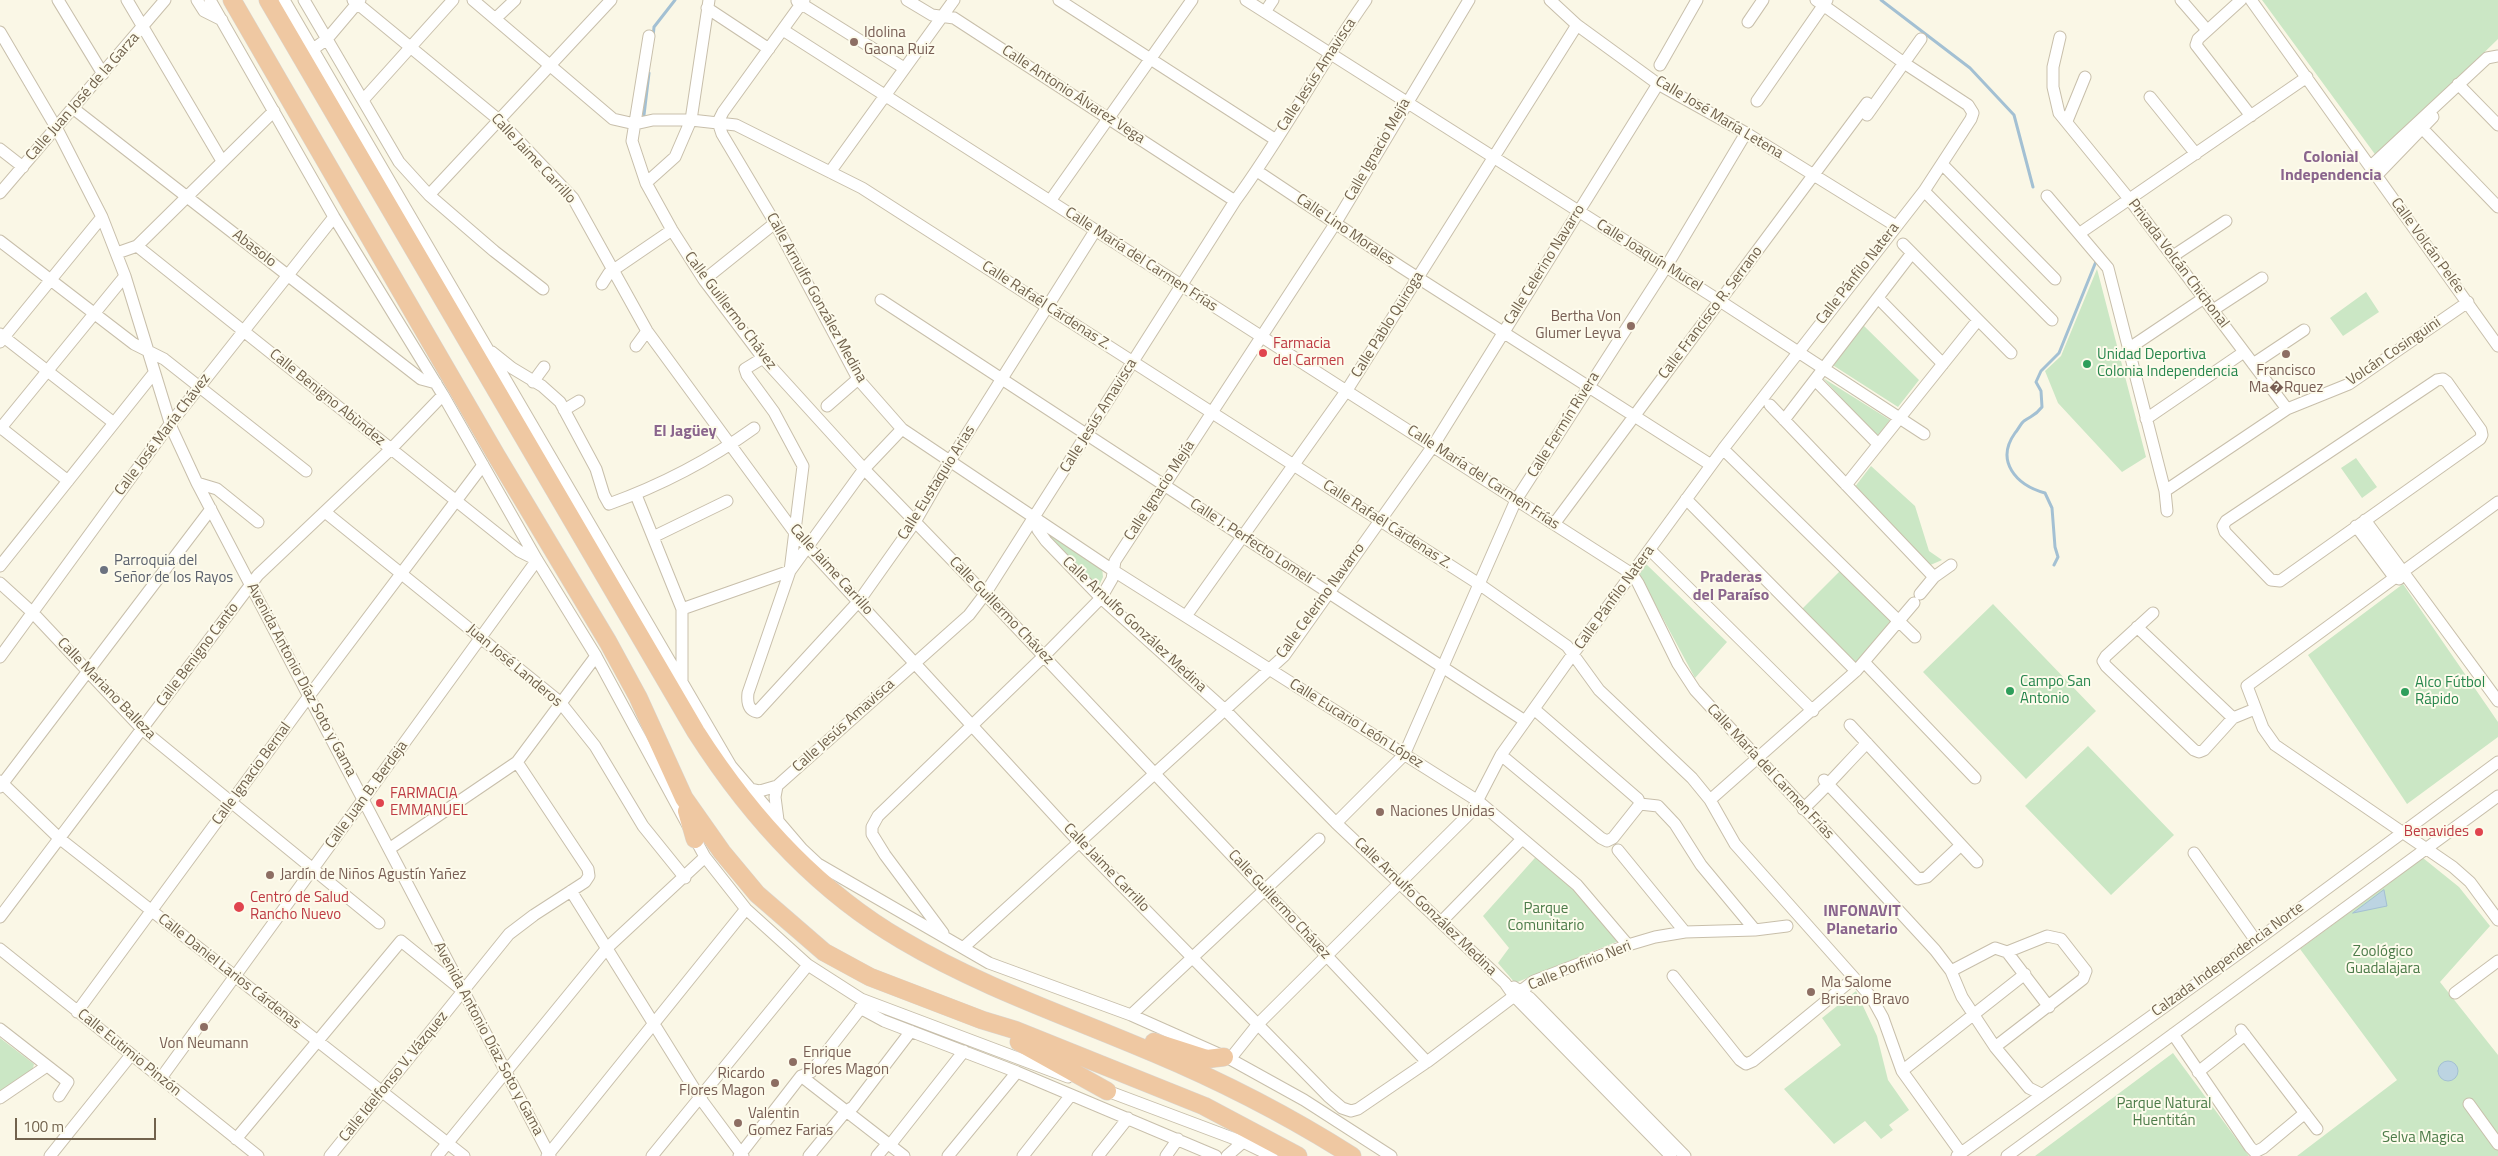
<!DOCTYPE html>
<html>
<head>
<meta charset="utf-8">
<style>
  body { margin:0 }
  #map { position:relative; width:2498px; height:1156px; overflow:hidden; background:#faf7e6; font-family:"Titillium Web",sans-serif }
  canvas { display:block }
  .scale { position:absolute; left:15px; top:1118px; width:141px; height:22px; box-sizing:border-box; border:2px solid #71624d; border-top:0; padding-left:6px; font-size:15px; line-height:18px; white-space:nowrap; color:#71624d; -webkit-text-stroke:4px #fdfbec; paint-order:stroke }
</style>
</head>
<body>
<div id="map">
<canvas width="2498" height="1156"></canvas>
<div class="scale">100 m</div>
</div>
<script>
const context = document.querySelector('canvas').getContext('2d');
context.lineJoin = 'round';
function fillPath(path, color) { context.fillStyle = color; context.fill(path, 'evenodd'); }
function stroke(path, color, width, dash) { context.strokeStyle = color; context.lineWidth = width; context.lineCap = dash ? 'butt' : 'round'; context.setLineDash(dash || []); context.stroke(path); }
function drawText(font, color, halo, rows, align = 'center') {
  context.font = font + ' "Titillium Web",sans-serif'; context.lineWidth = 4; context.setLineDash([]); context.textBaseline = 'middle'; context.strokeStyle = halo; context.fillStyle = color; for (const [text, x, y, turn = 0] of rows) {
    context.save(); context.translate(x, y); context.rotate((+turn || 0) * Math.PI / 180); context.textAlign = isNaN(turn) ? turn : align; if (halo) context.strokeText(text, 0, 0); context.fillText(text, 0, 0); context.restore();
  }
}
const green = new Path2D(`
  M2262,0H2498V39L2377,157Z
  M2097,269L2146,457L2122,472L2058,403L2045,371L2061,356Z
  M2366,292L2379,312L2343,336L2330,318Z
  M1862,324L1919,380L1898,407L1831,364Z
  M1823,378L1890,420L1877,437Z
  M2356,458L2377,487L2362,498L2341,468Z
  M1871,466L1915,506L1929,551L1942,560L1928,566L1854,488Z
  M1051,533L1102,567L1103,577L1098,588L1051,540Z
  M1646,564L1727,642L1695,678L1638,572Z
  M1843,568L1896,621L1857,669L1799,612Z
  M2403,584L2498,722V737L2407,804L2308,655Z
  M1993,604L2096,711L2026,779L1923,672Z
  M2088,746L2174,835L2111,895L2025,806Z
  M1542,850L1626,938L1515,983L1498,963L1509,948L1483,916Z
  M2423,858L2459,887L2490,926L2440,982L2498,1055V1156H2297L2397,1080L2300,949Z
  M1856,991L1877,1036L1888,1080L1909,1110L1889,1125L1893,1130L1881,1139L1865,1121L1834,1144L1784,1089L1841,1045L1822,1018Z
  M0,1038L34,1064L32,1072L0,1093Z
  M2173,1053L2249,1156H2035Z`);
const water = new Path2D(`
  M2384,890L2387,906L2353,913Z
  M2438 1071a10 10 0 1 1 20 0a10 10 0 1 1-20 0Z`);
const stream = new Path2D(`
  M1881,0L1970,68L2014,115L2033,187
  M653,37L654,27L675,0
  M644,115L649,73
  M2054,565L2058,557L2055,547L2052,508L2045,493C2016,485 1995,461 2015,433C2018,430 2021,423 2024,421C2033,415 2035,416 2042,407L2041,391L2036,382L2041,371L2059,353L2097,259`);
const minor = new Path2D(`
  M58,0L103,74
  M127,0L222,161
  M197,0L204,11L222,20
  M210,0L334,217L443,395L537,560L596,656L705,857L746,909L808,965L861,999L1068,1077
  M284,0L731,766L802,849L818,864L989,963L1131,1015L1230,1059L1304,1100L1391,1156
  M304,0L399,162L429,195L494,251L543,289
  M353,0L499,120L573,198L647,331L795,533L1079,842L1328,1096L1342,1108L1351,1111L1358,1109L1427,1062L1534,981L1628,945L1655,937L1685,932L1755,930L1787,926
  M473,0L613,119L635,124L653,120H691L736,125L862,188L1479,584L1567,646L1599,690L1692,778L1710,800L1735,844L1872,998L1883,1018L1902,1071L1961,1153
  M804,0L723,112L718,122L722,134L775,223L858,379L902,429L1114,571L1478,801L1577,885L1628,945
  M907,0L932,15L954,18L1235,201
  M1059,0L1276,140
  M1246,0L1720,301L1924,434
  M1550,0L1577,25L1658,84L1746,133L1896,226
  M2181,0L2207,30
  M2241,0L2198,39L2196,45L2251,116
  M2251,0L2498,346
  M797,1L904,68
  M707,8L769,49
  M1265,12L1273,0
  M496,18L515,0
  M1748,22L1763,0
  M783,30L1632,574L1638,583L1678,664L1695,690L1935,950L1951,971L1962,997L1995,1047L2029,1088L2041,1094
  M0,32L57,129L102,217L125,276L172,429L197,483L550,1156
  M649,36L632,141L646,183L672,230L704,280L763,358L864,469L985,594L1427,1062
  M2060,37L2053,67V87L2059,113L2130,200L2287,409
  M312,50L327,39L360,0
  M1660,65L1697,0
  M2458,84L2498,125
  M2150,97L2196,154
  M363,100L453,0
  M1757,101L1827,0
  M74,109L421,379L436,383
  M1867,115L1921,39
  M2067,121L2085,77
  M2418,124L2498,207
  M0,149L23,167
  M1943,165L2055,279
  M2371,166L2487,58L2498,56
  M1257,171L1401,267L1711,465
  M830,172L954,0
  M2377,175L2433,117
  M646,183L675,157L691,120L709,0
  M1924,191L2052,320
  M0,193L165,0
  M429,195L611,0
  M2047,196L2108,268L2165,491L2167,511
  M1050,201L1192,0
  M2080,233L2307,77
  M0,241L134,344L164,359L306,471
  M1903,244L2011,353
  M137,246L519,551L537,560L161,1078
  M117,253L137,246L274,111
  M2173,256L2226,221
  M704,280L775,223
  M602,284L609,273L672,230
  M1878,298L1943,364
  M881,300L1525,721
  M2213,310L2262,278
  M0,334L114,423
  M0,342L102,217
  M636,346L647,331
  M2128,349L2204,298
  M492,352L512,368L542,386L560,402L596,469L604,495L609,504C659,486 711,459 754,428
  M763,358L745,369L747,375L774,412L803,466L790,571L748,693C747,702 748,710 757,712L859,601L915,522L950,461L1095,231
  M2253,364L2304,330
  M2443,379L2447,382L2481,430L2482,435L2480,439L2280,581L2271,580L2225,532L2223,526L2226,521L2437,380Z
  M1815,380L1878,444
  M533,382L544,367
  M1770,405L1934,577
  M827,406L858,379
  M564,410L579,401
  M2146,419L2244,352
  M1784,420L1912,253
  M0,427L68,481
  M0,429L125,276
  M1723,449L1915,637
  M197,483L217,489L258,522
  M1846,485L1978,320
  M2165,491L2287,409L2349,384L2468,302
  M636,495L682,609V681
  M1686,499L1856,671
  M2498,502L2247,686L2263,728L2275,745L2453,867L2470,882L2498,920
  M325,512L560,702L595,746L643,826L685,878
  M1033,518L1038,530L1046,541L1101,598L1224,709L1336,823L1505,983L1514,996L1671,1156
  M2365,520L2498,701
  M1554,524L1867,103
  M2356,526L2394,577L2399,579
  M653,537L727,501
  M1650,550L1813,711
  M0,566L154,373
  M0,583L33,613L143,730L379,923
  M1920,594L1934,577L1951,565
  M682,609L790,571L864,469L902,429
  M2153,613L2106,656L2103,661L2106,666L2194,750L2199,752L2204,750L2233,718L2255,709
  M1186,616L1347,390L1577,25
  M2137,627L2233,718
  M0,657L170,424L334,217
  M1864,662L1975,778
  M1534,709L1638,799L1640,804
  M1850,725L1977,862
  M1501,755L1601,838L1607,841L1613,838L1640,804
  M1824,780L1918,879L1927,877L1961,845
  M0,781L59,838L464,1156
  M777,786L775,797L778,820
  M0,787L211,509
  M751,789L760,791L777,786L969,615L985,594L1235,201C1282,137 1320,65 1366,0
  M1710,800L1856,671L1914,603
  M1640,804L1658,806L1675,824L1701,865L1755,930
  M1803,809C1826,788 1845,765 1867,743
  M1336,823L1404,755L1516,500L1666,267L1746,133
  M389,849L517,762L596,656
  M1618,850L1685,932
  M2194,853L2256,941
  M571,891L700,1098L743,1156
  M0,917L258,575L391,449L443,395
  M1441,922L1522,839
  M943,933L885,855L872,834V827L878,816L1044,656L1101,598L1112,579L1115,561L1335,224L1469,0
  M964,947L1284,656L1433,446L1658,84
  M0,949L258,1156
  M2007,952L2049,1007
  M1951,971L1995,948L2007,952L2047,936L2061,939L2086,971L2083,979L1995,1047
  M1673,976L1740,1060L1746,1064L1753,1061L1853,979
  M1514,987L1530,998L1685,1156
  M2455,993L2498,961
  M860,1008L884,1021L1017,1072L1216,1156
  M77,1012L309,696L483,465
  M1131,1015L1319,839
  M0,1029L68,1082L59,1096
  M2241,1030L2317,1129
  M2173,1034L2250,1147L2255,1152L2263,1148L2305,1113
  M1230,1059L1258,1024L1472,811L1501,755L1573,654L1723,449L1924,191L1971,119L1973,113L1968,105L1904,63L1816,0
  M1902,1071L2025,974
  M2198,1072L2245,1035
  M801,1076L904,1156
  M1102,1089L1243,1142L1272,1156
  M0,1098L47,1066
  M2469,1104L2498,1144
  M236,1139L401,941L458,987
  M890,1145L964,1051
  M50,1156L131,1055
  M330,1156L509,934L534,915L585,882L589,876L588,869L517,762
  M437,1156L607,948L705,857
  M547,1156L746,909
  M652,1156L808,965
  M739,1156L801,1076L811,1072L864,1004
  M809,1156L846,1111L853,1107L911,1031
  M877,1156L888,1143
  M948,1156L1017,1072
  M1023,1156L1071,1095
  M1098,1156L1128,1118
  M1166,1156L1178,1139
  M1227,1156L1243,1142
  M1957,1156L2256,941L2498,762
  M2007,1156L2498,796`);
const highway = new Path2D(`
  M232,0L496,455L608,642L638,697L684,798L722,852L757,894L824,952L870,977L982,1020L1015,1030L1204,1106L1298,1156
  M268,0L696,732C749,815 816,890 902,940C981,987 1070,1017 1154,1053C1223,1082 1289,1116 1352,1156
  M687,811L695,839
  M1019,1042L1107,1091
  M1154,1042L1207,1059L1224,1057`);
const markers = [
  [854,42,5,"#8d6e63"],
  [1631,326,5,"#8d6e63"],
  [1263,353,5,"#e0444e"],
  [2286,354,5,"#8d6e63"],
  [2087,364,5,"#2e9e5b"],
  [104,570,5,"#6b7280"],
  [2010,691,5,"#2e9e5b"],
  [2405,692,5,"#2e9e5b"],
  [380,803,5,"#e0444e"],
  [1380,812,5,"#8d6e63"],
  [2479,832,5,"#e0444e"],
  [270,875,5,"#8d6e63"],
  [239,907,6,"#e0444e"],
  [1811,992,5,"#8d6e63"],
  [204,1027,5,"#8d6e63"],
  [793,1062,5,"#8d6e63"],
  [775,1083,5,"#8d6e63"],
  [738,1123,5,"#8d6e63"]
];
const educationNames = [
  ["Idolina",864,33],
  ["Gaona Ruiz",864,50],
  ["Bertha Von",1621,317,"right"],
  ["Glumer Leyva",1621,334,"right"],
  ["Francisco",2286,371,"center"],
  ["Ma�Rquez",2286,388,"center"],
  ["Naciones Unidas",1390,812],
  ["Jardín de Niños Agustín Yañez",280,875],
  ["Ma Salome",1821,983],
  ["Briseno Bravo",1821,1000],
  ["Von Neumann",204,1044,"center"],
  ["Enrique",803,1053],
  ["Flores Magon",803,1070],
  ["Ricardo",765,1074,"right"],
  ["Flores Magon",765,1091,"right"],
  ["Valentin",748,1114],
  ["Gomez Farias",748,1131]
];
const streetNames = [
  ["Calle Jesús Amavisca",1317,75,-57],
  ["Calle Antonio Álvarez Vega",1073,95,33],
  ["Calle Juan José de la Garza",83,97,-49],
  ["Calle José María Letena",1719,118,31],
  ["Calle Ignacio Mejía",1378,150,-60],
  ["Calle Jaime Carrillo",533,159,47],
  ["Calle Lino Morales",1345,230,34],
  ["Calle Volcán Pelée",2427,246,54],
  ["Abasolo",254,249,38],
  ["Calle Joaquín Mucel",1649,256,32],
  ["Calle María del Carmen Frías",1141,260,33],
  ["Privada Volcán Chichonal",2178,264,53],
  ["Calle Celerino Navarro",1545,265,-58],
  ["Calle Pánfilo Natera",1858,274,-52],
  ["Calle Arnulfo González Medina",816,298,61],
  ["Calle Rafaél Cárdenas Z.",1046,306,33],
  ["Calle Guillermo Chávez",730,311,53],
  ["Calle Francisco R. Serrano",1711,313,-53],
  ["Calle Pablo Quiroga",1388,325,-58],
  ["Volcán Cosinguini",2394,352,-34],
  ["Calle Benigno Abùndez",327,398,39],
  ["Calle Jesús Amavisca",1099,416,-58],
  ["Calle Fermín Rivera",1564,425,-58],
  ["Calle José María Chávez",163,435,-53],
  ["Calle María del Carmen Frías",1483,478,33],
  ["Calle Eustaquio Arias",937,483,-58],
  ["Calle Ignacio Mejía",1160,491,-57],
  ["Calle Rafaél Cárdenas Z.",1387,525,33],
  ["Calle J. Perfecto Lomelí",1251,542,33],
  ["Calle Jaime Carrillo",831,570,48],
  ["Calle Pánfilo Natera",1615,598,-54],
  ["Calle Celerino Navarro",1321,601,-54],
  ["Calle Guillermo Chávez",1001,611,46],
  ["Calle Arnulfo González Medina",1134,625,43],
  ["Calle Benigno Canto",198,655,-53],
  ["Juan José Landeros",514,666,40],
  ["Avenida Antonio Díaz Soto y Gama",301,680,62],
  ["Calle Mariano Balleza",106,689,46],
  ["Calle Eucario León López",1356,724,32],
  ["Calle Jesús Amavisca",844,726,-42],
  ["Calle María del Carmen Frías",1770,772,47],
  ["Calle Ignacio Bernal",252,774,-54],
  ["Calle Juan B. Berdeja",367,795,-54],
  ["Calle Jaime Carrillo",1106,868,46],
  ["Calle Guillermo Chávez",1279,905,47],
  ["Calle Arnulfo González Medina",1425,907,44],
  ["Calzada Independencia Norte",2228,960,-36],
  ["Calle Porfirio Neri",1580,966,-22],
  ["Calle Daniel Larios Cárdenas",229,972,38],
  ["Avenida Antonio Díaz Soto y Gama",488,1039,62],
  ["Calle Eutimio Pinzón",129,1053,39],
  ["Calle Idelfonso V. Vázquez",394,1077,-51]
];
const healthNames = [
  ["Farmacia",1273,344],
  ["del Carmen",1273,361],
  ["FARMACIA",390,794],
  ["EMMANUEL",390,811],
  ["Benavides",2469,832,"right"],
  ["Centro de Salud",250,898],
  ["Rancho Nuevo",250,915]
];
const leisureNames = [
  ["Unidad Deportiva",2097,355],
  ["Colonia Independencia",2097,372],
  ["Campo San",2020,682],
  ["Antonio",2020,699],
  ["Alco Fútbol",2415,683],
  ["Rápido",2415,700]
];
const worshipNames = [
  ["Parroquia del",114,561],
  ["Señor de los Rayos",114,578]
];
const parkNames = [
  ["Parque",1546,909],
  ["Comunitario",1546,926],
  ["Zoológico",2383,952],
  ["Guadalajara",2383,969],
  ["Parque Natural",2164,1104],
  ["Huentitán",2164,1121],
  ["Selva Magica",2423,1138]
];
const neighbourhoodNames = [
  ["Colonial",2331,158],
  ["Independencia",2331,176],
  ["El Jagüey",685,432],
  ["Praderas",1731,578],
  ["del Paraíso",1731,596],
  ["INFONAVIT",1862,912],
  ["Planetario",1862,930]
];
fillPath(green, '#cbe7c5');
fillPath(water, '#bcd4e2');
stroke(water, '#a3c0d3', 1);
stroke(stream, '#a3c0d3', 3);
stroke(minor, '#c8bfab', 13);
stroke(highway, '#dad6d1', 19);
stroke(minor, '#fff', 11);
stroke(highway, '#efc8a2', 18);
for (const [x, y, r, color] of markers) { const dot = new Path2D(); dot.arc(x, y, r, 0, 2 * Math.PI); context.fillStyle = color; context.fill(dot); stroke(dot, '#fdfbec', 2); }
drawText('15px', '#785e54', '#fdfbec', educationNames, 'left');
drawText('15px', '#71624d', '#fdfbec', streetNames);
drawText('15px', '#be3a42', '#fdfbec', healthNames, 'left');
drawText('15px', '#27864d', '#fdfbec', leisureNames, 'left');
drawText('15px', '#5b616d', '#fdfbec', worshipNames, 'left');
drawText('15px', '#4c7b49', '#fdfbec', parkNames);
drawText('bold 16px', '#8a658d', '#fdfbec', neighbourhoodNames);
</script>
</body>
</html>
